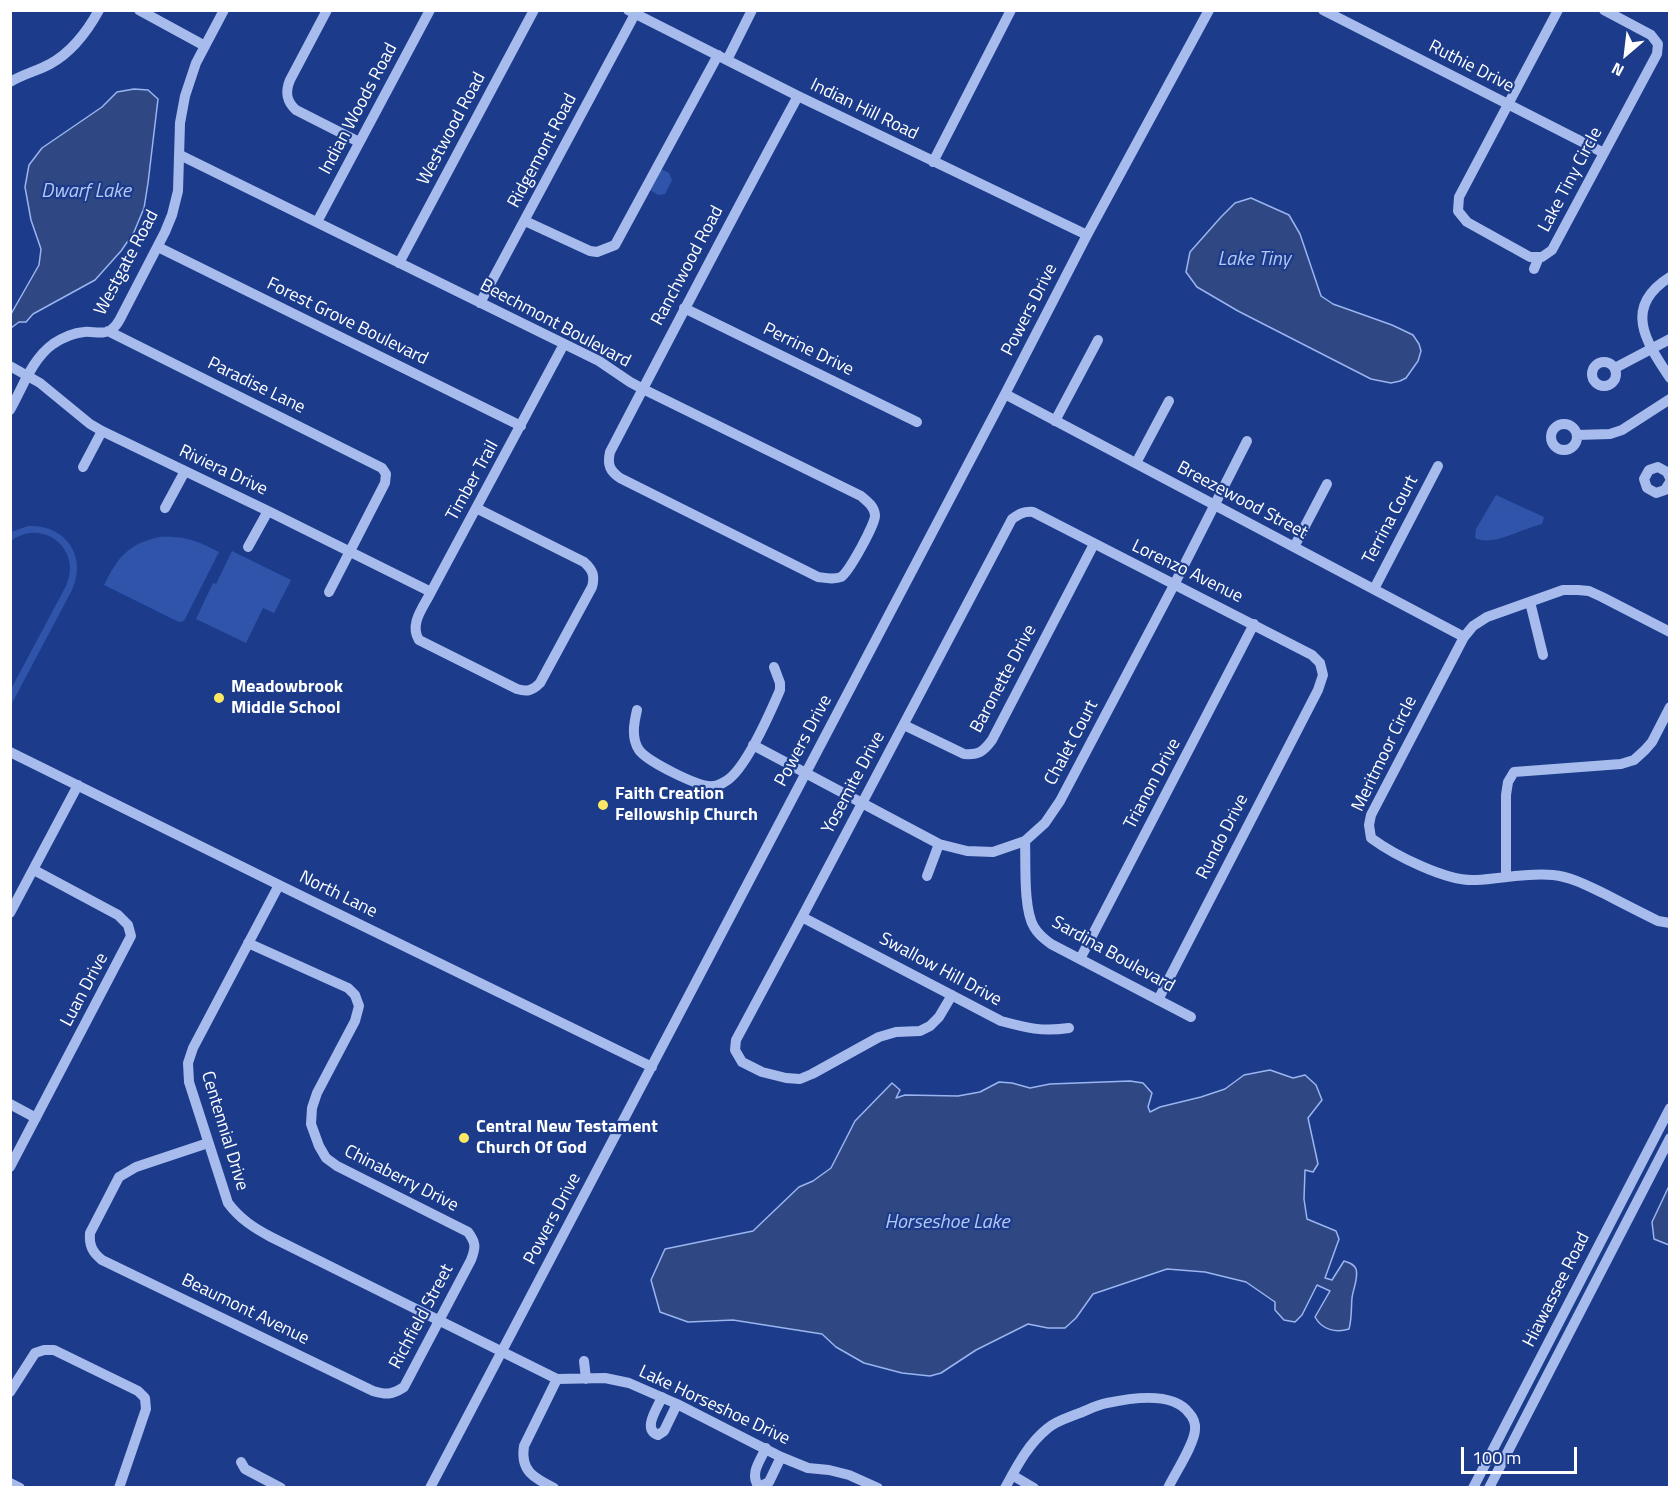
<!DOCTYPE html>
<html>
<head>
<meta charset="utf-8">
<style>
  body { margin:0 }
  #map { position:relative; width:1680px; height:1498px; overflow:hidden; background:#1c3c8b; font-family:"Titillium Web",sans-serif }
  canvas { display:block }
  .frame { position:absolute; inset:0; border:12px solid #fff; pointer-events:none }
  .north { position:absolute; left:1596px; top:24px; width:60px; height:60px; -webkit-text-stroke:4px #1c3c8b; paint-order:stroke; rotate:208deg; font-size:16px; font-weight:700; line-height:24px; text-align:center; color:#fff }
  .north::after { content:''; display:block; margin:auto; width:21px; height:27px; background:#fff; clip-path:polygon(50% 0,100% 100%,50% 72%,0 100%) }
  .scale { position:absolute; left:1461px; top:1447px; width:116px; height:27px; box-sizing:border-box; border:3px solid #fff; border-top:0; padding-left:8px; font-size:18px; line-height:21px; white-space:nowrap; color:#fff; -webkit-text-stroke:4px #1c3c8b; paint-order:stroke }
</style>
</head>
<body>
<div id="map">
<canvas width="1680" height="1498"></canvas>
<div class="frame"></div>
<div class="north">N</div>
<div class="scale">100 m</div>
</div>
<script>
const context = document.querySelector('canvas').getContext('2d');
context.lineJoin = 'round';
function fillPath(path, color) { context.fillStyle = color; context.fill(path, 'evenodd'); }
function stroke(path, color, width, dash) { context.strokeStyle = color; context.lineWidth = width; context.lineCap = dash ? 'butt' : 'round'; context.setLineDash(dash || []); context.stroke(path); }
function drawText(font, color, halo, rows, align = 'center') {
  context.font = font + ' "Titillium Web",sans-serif'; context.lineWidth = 4.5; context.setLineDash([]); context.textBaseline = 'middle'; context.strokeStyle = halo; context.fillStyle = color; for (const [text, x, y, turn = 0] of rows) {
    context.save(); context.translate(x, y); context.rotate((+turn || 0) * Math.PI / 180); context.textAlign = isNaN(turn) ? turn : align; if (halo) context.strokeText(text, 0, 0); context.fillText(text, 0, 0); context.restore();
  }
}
const green = new Path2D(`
  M661,169L669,173L672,180L665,194L658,195L650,190Z
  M1496,495L1544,517L1542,524C1523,528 1493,547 1475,538L1476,529Z
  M28,526C65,524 88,556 72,590L11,705V689L66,586C83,550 43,517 11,541V532Z
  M159,537C185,536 195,540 219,552L184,621L179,622L104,585C118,557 128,544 159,537Z
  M232,551L291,580L274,613L263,608L246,643L196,619L213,583L216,584Z`);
const water = new Path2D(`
  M134,89L148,90L158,99L148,183L144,208L134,232L121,251L95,280L33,314L26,322H19L11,328V314L39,265L41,249L31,220L25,187L29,165L42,148L102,107L117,92Z
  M1251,198L1289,215L1300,234L1321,296L1333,304L1392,325L1413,335L1419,344L1421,351L1418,361L1406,378L1400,381L1391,383L1371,379L1238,311L1197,287L1186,272L1190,252L1221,217L1235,203Z
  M1270,1070L1293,1078L1305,1075L1316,1085L1322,1100L1308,1118L1318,1164L1313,1172L1305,1170L1304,1199L1307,1219L1336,1231L1339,1239L1325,1278L1332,1280L1344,1261C1349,1263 1353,1263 1356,1269C1359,1277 1353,1289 1352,1298C1351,1309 1352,1318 1349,1329C1336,1333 1322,1330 1315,1317L1330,1291L1317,1285L1302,1315L1295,1322L1284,1320L1275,1310V1302L1246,1282L1205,1272L1167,1269L1093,1294L1076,1318L1065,1328H1048L1028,1324L976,1350L941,1373L930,1376L902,1373L864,1363L836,1347L822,1334L733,1320L688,1322L660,1312L651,1280L665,1249L753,1231L799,1187L813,1181L831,1168L855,1121L892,1083L900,1090L896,1098L905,1095L958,1096L980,1092L999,1082L1012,1083L1030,1088L1050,1084L1130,1081L1143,1083L1152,1093L1148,1107L1150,1112L1160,1107L1201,1097L1225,1089L1244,1075Z
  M1669,1186V1245L1654,1239L1652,1222Z`);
const minor = new Path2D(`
  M139,10L205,46
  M327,10L290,80C285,92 286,101 296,110L359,142
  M628,10L798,96L1087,235
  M1323,10L1604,153
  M1558,10L1459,197L1458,211L1467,222L1530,257H1542L1552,250L1657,54L1658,44L1651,35L1604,10
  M727,60L752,10
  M10,82C23,74 37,71 50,64C72,52 87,32 99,10
  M180,155L599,361L630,382L643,389L861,496C867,501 874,506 875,515C876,523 849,572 841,577C834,580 825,578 818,577L620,478C610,471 607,465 610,452C672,333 734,214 798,96
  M933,162L1011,10
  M525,221L590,251L597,252L615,245L718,55
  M317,222L430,10
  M158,247L521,426
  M399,263L534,10
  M1534,269L1539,257
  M1670,277C1622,307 1646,342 1670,378
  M480,303L635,14
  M684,308L917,422
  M108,331L382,468L386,474L385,483L329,592
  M1592 374a12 12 0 1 1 24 0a12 12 0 1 1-24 0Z
  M10,366L40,383L90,424L102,431L268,511L431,592
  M1615,368L1670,339
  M1005,394L1464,637
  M10,410C23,387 32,359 53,344C62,338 73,333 84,332C92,331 104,335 111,330C115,327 118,323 120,319L165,232L172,215L178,191L180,123L185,96L196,63L224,10
  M1055,421L1098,340
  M1551 437a13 13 0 1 1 26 0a13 13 0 1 1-26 0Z
  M1577,435L1610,434L1622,430L1670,399
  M1136,463L1169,401
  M83,467L102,431
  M1670,478L1667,472L1658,467L1649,470L1644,479L1647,488L1656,493L1665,490L1670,482
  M165,508L185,471
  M476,508L584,562C593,570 595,576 592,587L540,683C532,691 527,692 517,689L419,640C409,624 423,608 431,592L564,344
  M248,547L268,511
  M1294,547L1327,484
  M1374,589L1438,466
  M1530,602L1543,655
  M1670,632L1602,597L1589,591L1578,590H1563L1487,617L1473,626L1464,637L1371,815L1369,825L1371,838C1394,855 1447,882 1476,880C1501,879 1528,872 1553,875C1572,877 1588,886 1605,894C1622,903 1640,912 1658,921L1670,923
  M637,710C634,723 631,738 639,750C647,761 699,788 713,786C717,786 723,783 726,781C745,770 771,711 780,690V683L774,667
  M904,725L964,754C979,755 983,752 992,740L1094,544
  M753,745L939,844L967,851L993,852L1025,841L1045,823L1060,801L1174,585L1247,441
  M10,752L279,885L652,1067
  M1025,841C1026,862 1023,909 1034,927C1038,934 1044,939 1051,944L1191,1017
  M927,876L939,844
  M1506,876V795L1508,782L1514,772L1621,764L1634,760L1645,750L1652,742L1670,707
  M279,885L193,1048L188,1063L189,1082L228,1203C240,1219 254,1228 271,1237L557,1379L605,1378L629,1383L677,1404L781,1457L808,1468L829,1470L849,1475L878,1488
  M10,913L78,785
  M802,917L1001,1021C1027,1028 1042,1032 1069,1028
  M1080,959L1254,624
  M952,995L939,1017L930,1026L920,1031L896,1032L879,1037L812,1074L800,1079L786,1078L762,1072L742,1062L735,1050L736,1040L802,917L1012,519C1019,514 1024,511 1033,512L1312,655L1320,663L1323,675L1318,690L1158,1000
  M10,1104L36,1118
  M208,1143L136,1167L119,1177L90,1233C89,1245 92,1252 102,1260L373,1391C386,1395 392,1395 404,1387L471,1260C476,1247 476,1243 468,1232L337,1166L326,1158L319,1146L311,1124L312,1108L317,1093L355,1021L359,1006L355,995L348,988L248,943
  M10,1167L131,936L128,925L118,915L34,870
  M584,1361L586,1379
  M10,1392L35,1353L44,1350H54L138,1391L145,1398L146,1409L119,1488
  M662,1397C657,1409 642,1429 658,1435L664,1431L677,1404
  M766,1448C760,1461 749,1474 759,1487L769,1482L781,1457
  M241,1462L245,1469L281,1488
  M1012,1475L1034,1488
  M10,1483L20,1488
  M430,1488L1005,394L1087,235L1209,10
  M554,1488C534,1478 520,1471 524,1446L557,1379
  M1005,1488C1017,1466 1028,1444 1048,1428C1056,1421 1067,1418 1077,1414C1086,1411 1096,1405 1107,1403C1130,1398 1173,1391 1189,1413C1193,1417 1196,1424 1195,1430C1194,1445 1175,1473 1168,1488
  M1473,1488L1670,1108
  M1489,1488L1670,1138`);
const markers = [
  [219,698,6,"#fde864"],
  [603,805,6,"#fde864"],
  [464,1138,6,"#fde864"]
];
const streetNames = [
  ["Ruthie Drive",1471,67,27],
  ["Indian Woods Road",359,109,-62],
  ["Indian Hill Road",864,110,26],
  ["Westwood Road",452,129,-62],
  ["Ridgemont Road",543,151,-62],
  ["Lake Tiny Circle",1571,180,-62],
  ["Westgate Road",127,263,-62],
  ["Ranchwood Road",688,266,-62],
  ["Powers Drive",1030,310,-63],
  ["Forest Grove Boulevard",347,322,26],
  ["Beechmont Boulevard",555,324,28],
  ["Perrine Drive",808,350,26],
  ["Paradise Lane",256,386,26],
  ["Riviera Drive",223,471,25],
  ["Timber Trail",473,481,-61],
  ["Breezewood Street",1242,501,28],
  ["Terrina Court",1391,520,-62],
  ["Lorenzo Avenue",1187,572,26],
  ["Baronette Drive",1004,679,-62],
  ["Powers Drive",804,741,-62],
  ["Chalet Court",1072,743,-62],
  ["Meritmoor Circle",1385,754,-64],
  ["Yosemite Drive",854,783,-62],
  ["Trianon Drive",1153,784,-62],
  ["Rundo Drive",1223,837,-63],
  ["North Lane",338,895,26],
  ["Sardina Boulevard",1113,955,29],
  ["Swallow Hill Drive",940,970,28],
  ["Luan Drive",85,990,-62],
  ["Centennial Drive",224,1131,73],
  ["Chinaberry Drive",401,1179,27],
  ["Powers Drive",553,1219,-62],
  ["Hiawassee Road",1557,1290,-63],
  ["Beaumont Avenue",245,1310,26],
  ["Richfield Street",422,1317,-62],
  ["Lake Horseshoe Drive",714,1406,25]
];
const poiNames = [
  ["Meadowbrook",231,688],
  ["Middle School",231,709],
  ["Faith Creation",615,795],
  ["Fellowship Church",615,816],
  ["Central New Testament",476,1128],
  ["Church Of God",476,1149]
];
const waterNames = [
  ["Dwarf Lake",86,192],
  ["Lake Tiny",1254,260],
  ["Horseshoe Lake",947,1223]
];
fillPath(green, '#2f54a9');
fillPath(water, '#2f4782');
stroke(water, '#9ab5ef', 1.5);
stroke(minor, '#a7bced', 10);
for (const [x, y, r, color] of markers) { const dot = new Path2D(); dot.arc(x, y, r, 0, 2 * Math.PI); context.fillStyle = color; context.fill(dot); stroke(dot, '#1c3c8b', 2); }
drawText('18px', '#fff', '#1c3c8b', streetNames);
drawText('bold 18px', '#fff', '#1c3c8b', poiNames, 'left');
drawText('italic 20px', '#b3c7f4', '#1c3c8b', waterNames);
</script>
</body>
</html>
